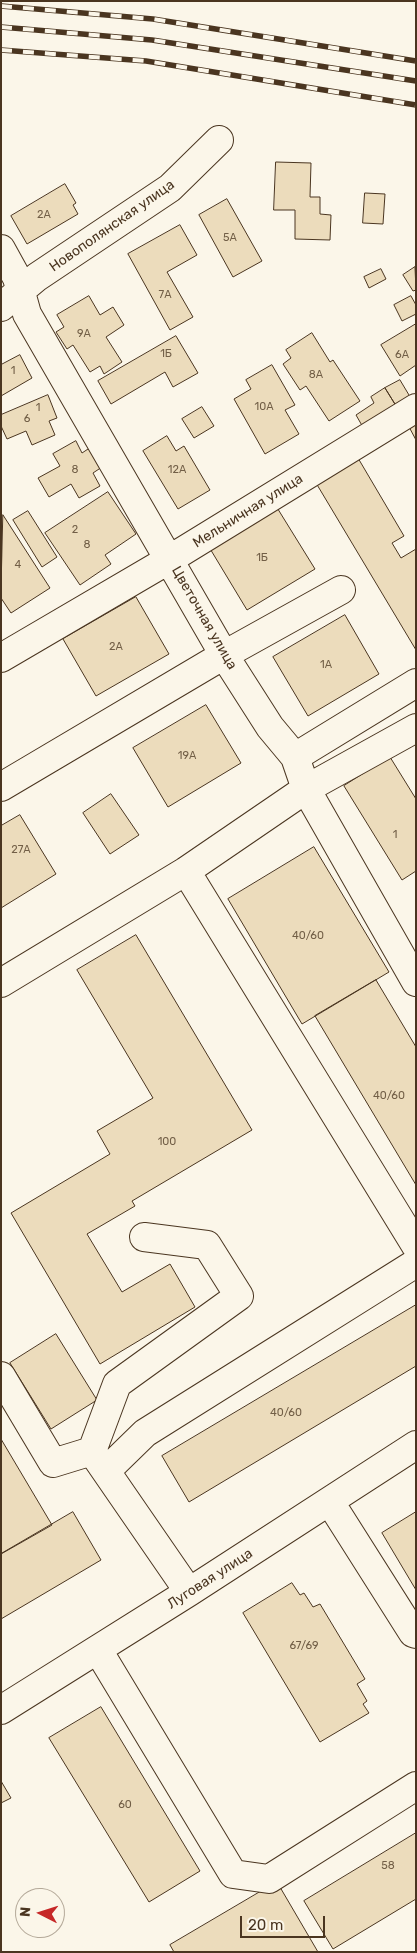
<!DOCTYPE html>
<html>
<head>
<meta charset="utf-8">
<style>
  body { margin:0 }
  #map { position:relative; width:417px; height:1953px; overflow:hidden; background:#fbf6e9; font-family:Rubik,sans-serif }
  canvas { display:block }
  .frame { position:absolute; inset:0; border:2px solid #4a3520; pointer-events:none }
  .north { position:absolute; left:15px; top:1888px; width:50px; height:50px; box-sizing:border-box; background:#fbf6e9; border:1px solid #b4a999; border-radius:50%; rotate:275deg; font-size:14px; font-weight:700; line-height:20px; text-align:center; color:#4a3520 }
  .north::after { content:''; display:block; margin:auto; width:18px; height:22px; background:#c62828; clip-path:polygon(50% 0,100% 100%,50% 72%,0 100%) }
  .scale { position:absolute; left:240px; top:1916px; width:85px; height:22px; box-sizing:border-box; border:2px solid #4a3520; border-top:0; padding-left:6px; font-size:15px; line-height:18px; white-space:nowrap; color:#4a3520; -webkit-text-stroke:4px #fbf6e9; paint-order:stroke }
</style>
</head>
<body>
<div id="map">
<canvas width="417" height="1953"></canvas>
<div class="frame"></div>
<div class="north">N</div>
<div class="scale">20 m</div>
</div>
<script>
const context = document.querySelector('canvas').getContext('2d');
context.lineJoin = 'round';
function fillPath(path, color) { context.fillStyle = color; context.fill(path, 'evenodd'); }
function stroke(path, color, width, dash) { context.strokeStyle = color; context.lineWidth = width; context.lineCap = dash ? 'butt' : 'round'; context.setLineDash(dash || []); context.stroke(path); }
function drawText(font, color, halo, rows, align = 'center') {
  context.font = font + ' Rubik,sans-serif'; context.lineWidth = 4; context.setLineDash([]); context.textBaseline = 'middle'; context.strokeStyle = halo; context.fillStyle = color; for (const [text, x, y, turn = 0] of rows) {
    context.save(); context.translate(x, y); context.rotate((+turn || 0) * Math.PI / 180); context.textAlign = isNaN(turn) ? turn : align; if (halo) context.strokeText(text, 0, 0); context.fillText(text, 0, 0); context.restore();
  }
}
const building = new Path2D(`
  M276,162L311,163L310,197H320V214L331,215L330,240L295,239V210H274Z
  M65,184L76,203L73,205L78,214L27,244L11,216Z
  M365,193L385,194L383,224L363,223Z
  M227,199L262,261L233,277L199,215Z
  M180,225L197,255L167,272L193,317L170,330L128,254Z
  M415,267L416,290L413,291L403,275Z
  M381,269L386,279L369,288L364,277Z
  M89,296L100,315L113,307L124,325L106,337L122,362L104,374L100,366L90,372L73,345L67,349L56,332L64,327L57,315Z
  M411,296L416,305V314L402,321L394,305Z
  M416,324V365L400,376L381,345Z
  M312,333L330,362L333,360L360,401L329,421L306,386L300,390L283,364L291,358L286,350Z
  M176,336L198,373L173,387L165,372L111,404L98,381Z
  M20,355L32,378L1,396V365Z
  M272,365L295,405L285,410L299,434L265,454L234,399L251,389L246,380Z
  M400,380L412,400L398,409L385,388Z
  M385,388L398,409L364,429L356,415L374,403L371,397Z
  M48,395L57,418L49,421L55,435L32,445L26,431L7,439L1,426V415Z
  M202,407L214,426L194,438L182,419Z
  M416,420V440L408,425Z
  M167,436L176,451L184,446L210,490L178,509L143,451Z
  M76,441L82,453L91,447L102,467L93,473L100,486L79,498L71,484L49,497L38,478L60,466L53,454Z
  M358,458L404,536L392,543L401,558L416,549V650L316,483Z
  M108,492L136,534L105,555L111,564L80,585L45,533Z
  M276,506L315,569L247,610L209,547Z
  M28,511L57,557L42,567L13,520Z
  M3,515L50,588L11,613L1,598Z
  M136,597L169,654L96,696L63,639Z
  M345,615L379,674L308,716L273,657Z
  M206,705L241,763L168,807L133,748Z
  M390,757L416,799V871L402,880L344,786Z
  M111,794L139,835L110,854L83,813Z
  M20,815L56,874L1,908V826Z
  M314,847L389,972L302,1024L228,899Z
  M136,935L252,1130L132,1201L135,1206L87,1234L122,1292L170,1264L195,1307L100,1364L11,1213L110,1154L97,1131L153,1098L77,970Z
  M376,980L416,1047V1185L315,1016Z
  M416,1305V1366L189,1502L162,1456Z
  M56,1334L97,1400L51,1429L10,1363Z
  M1,1439L52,1525L1,1554Z
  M73,1512L101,1560L1,1619V1554Z
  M416,1512V1590L382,1533Z
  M292,1583L300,1595L304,1593L313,1607L320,1604L365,1679L357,1684L367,1701L363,1704L369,1713L320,1742L243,1613Z
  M101,1707L200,1871L149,1902L49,1738Z
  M1,1781L11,1798L1,1803Z
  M416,1833V1899L333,1949L304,1901Z
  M277,1882L318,1952H174L170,1945Z`);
const minor = new Path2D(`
  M1,249L17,278L27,314L224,655L270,727L295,757L306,789L416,982
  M1,307L37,277L170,188L219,140
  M1,658L170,559L416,408
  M416,728L306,789L186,871L416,1246
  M295,757L416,683
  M1,787L224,655L341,590
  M1,983L186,871
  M1,1376L53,1463L92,1451
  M92,1451L117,1384L239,1296L207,1245L144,1237
  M96,1457L189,1592
  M106,1471L145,1433L416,1263
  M330,1502L413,1633L416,1634
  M98,1650L233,1874L269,1879L416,1786
  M1,1710L189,1592L416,1445`);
const rail = new Path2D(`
  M1,6L153,19L416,61
  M1,27L152,40L416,81
  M1,50L146,61L416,105`);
const numberNames = [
  ["2А",44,215],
  ["5А",230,238],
  ["7А",165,295],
  ["9А",84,334],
  ["1Б",166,354],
  ["6А",402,355],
  ["1",13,371],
  ["8А",316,375],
  ["10А",264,407],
  ["1",38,408],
  ["6",27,419],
  ["8",75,470],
  ["12А",177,470],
  ["2",75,530],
  ["8",87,545],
  ["1Б",262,558],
  ["4",18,565],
  ["2А",116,647],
  ["1А",326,665],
  ["19А",187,756],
  ["1",395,835],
  ["27А",21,850],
  ["40/60",308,936],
  ["40/60",389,1096],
  ["100",167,1142],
  ["40/60",286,1413],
  ["67/69",304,1646],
  ["60",125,1805],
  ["58",388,1866]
];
const streetNames = [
  ["Новополянская улица",112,226,-35],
  ["Мельничная улица",248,511,-32],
  ["Цветочная улица",204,618,60],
  ["Луговая улица",210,1579,-33]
];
fillPath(building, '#ecdcbc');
stroke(building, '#4a3520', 1);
stroke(minor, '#4a3520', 30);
stroke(minor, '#fbf6e9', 28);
stroke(rail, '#4a3520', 5.5);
stroke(rail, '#fbf6e9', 4, [11]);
drawText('11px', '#725f47', null, numberNames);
drawText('14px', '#4a3520', '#fbf6e9', streetNames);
</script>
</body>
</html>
